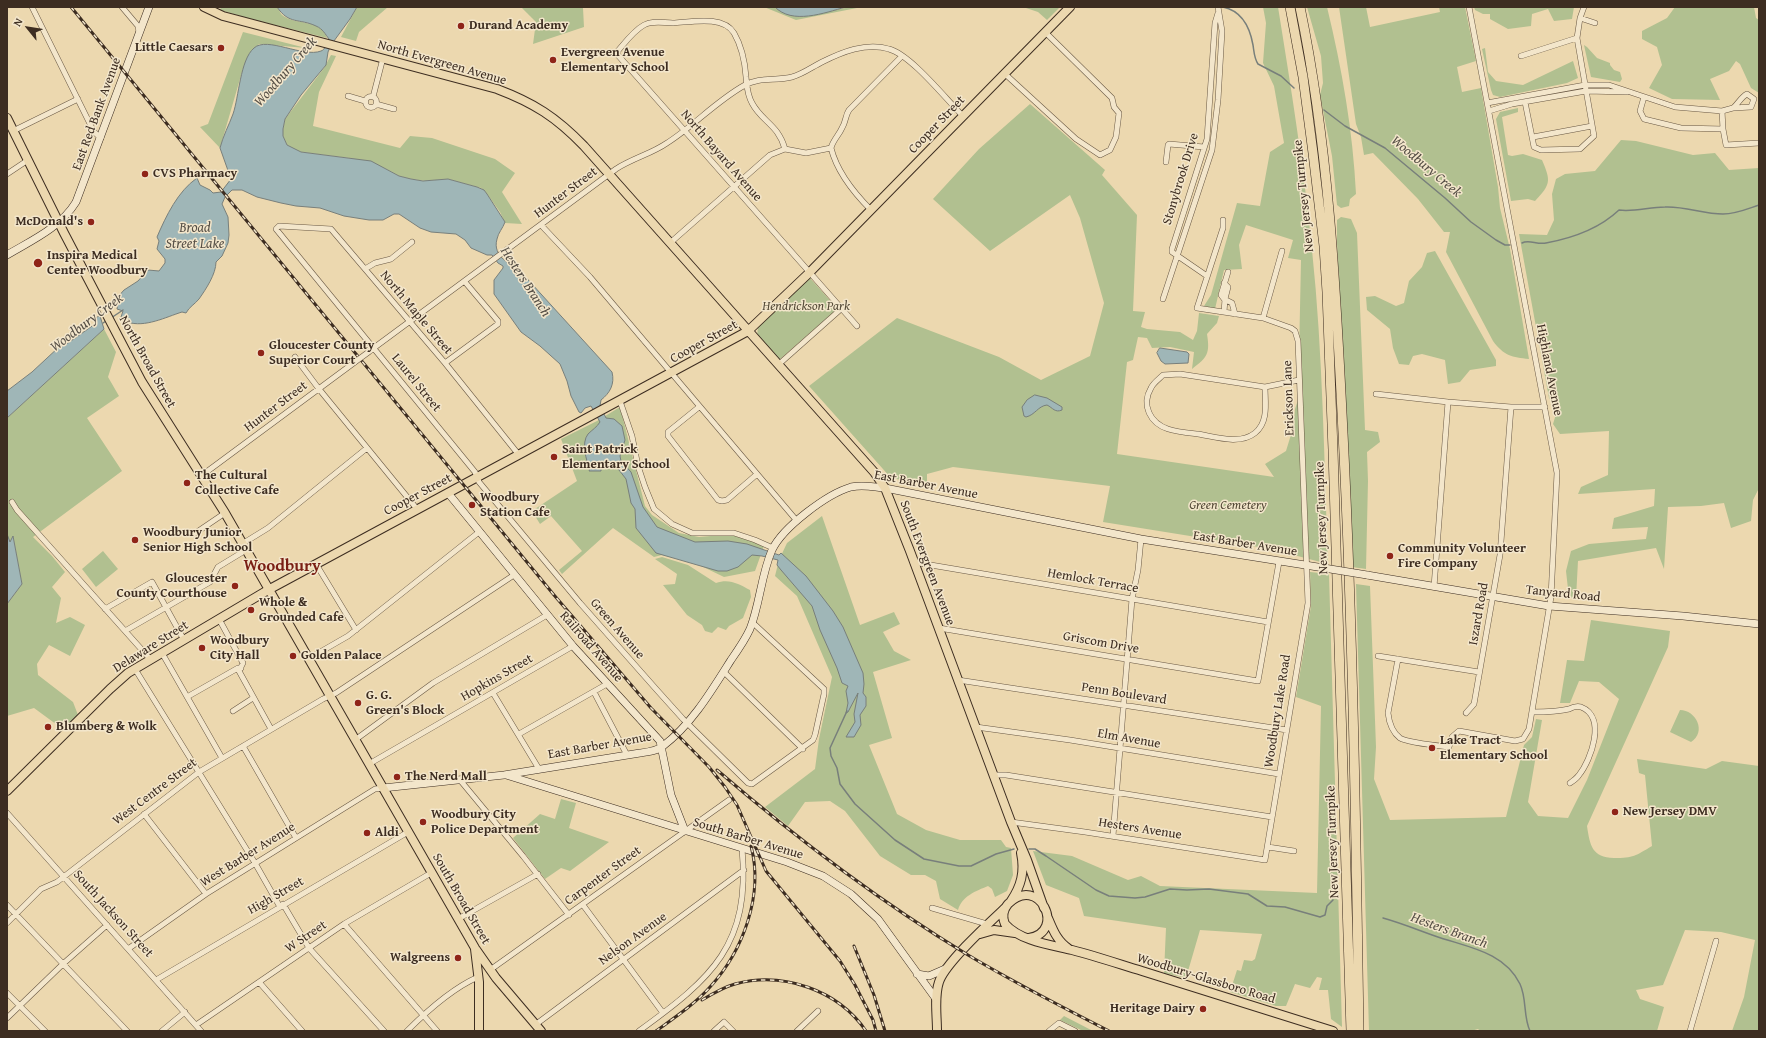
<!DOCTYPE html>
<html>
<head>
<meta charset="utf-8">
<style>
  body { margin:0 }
  #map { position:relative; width:1766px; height:1038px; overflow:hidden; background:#ecd8af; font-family:"Gentium Book Plus",serif }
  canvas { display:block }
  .frame { position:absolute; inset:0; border:8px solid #3d2d21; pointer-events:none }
  .north { position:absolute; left:8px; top:8px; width:40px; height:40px; -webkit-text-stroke:3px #f3e6cb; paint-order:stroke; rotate:300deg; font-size:11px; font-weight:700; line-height:16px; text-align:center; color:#3d2d21 }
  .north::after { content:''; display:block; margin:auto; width:14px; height:18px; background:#3d2d21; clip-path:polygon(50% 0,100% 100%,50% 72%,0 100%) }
</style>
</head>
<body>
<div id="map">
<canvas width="1766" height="1038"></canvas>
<div class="frame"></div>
<div class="north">N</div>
</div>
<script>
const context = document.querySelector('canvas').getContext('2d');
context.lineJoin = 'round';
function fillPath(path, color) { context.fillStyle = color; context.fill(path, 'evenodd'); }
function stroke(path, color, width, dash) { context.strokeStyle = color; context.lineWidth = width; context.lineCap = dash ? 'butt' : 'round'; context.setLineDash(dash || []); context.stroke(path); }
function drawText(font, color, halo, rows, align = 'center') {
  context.font = font + ' "Gentium Book Plus",serif'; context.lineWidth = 3; context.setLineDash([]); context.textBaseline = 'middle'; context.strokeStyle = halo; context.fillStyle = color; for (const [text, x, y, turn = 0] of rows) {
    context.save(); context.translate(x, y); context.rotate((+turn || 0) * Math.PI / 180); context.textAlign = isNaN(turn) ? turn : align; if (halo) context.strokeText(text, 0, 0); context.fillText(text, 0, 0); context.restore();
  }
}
const green = new Path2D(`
  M221,7H277C279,9 280,13 282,15C295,26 321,18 327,38L251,19L220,10Z
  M357,7H388L359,32L356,41L341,37Z
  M521,7H607L583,8L584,27L533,44L536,22Z
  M764,7H775L799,17L850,7H862L796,20Z
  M1023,7H1060L1047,20L1038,12Z
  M1263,7H1278C1291,88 1304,168 1312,250C1323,354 1324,460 1328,564L1271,549L1103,522L1110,486L953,467L927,474V485L891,478L809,386L897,318L999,357L1041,380L1090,356L1104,303L1080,218L1070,195L990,251L933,199L979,149L1030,104L1105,170L1102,175L1137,215L1133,311L1145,312L1141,327L1147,329L1180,332L1193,340L1197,331L1199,313L1219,316L1217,323L1207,334C1210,353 1208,357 1192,369L1194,352L1170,347L1152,348L1147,338L1138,337L1133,360L1127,362L1117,454L1274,477L1265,464L1286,451L1293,428L1295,409L1300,394L1299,356L1301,260L1288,258L1293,240L1246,225L1239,245L1242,269L1224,270L1215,309L1204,306L1211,295L1237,203L1260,206L1270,152L1284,143L1274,86L1263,63L1266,23Z
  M1307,7H1327C1342,69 1353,131 1356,194L1350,199L1349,206L1341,208L1337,205L1332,156L1320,95L1323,83L1321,56Z
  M1339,7H1366L1370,27L1440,12L1439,7H1465L1476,61L1457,67L1462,92L1481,88L1498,187L1500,208L1510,249L1529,359C1512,357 1504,356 1493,341L1446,252L1450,232H1444L1418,199L1373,153L1364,155L1361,137L1356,124Z
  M1474,7H1574L1572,19L1554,21L1548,9L1532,14L1531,26L1508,29L1490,19V14H1483L1475,10Z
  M1675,7H1754L1756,18L1759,20V93L1751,88L1740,64L1736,61L1729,71L1710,79L1720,100L1672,99L1649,88L1662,65L1657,47L1642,39V31L1667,18Z
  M243,32L306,48L259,44L242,72L220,148L200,127L208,124Z
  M1584,45L1587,47L1597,58L1610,63V65L1614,70L1620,72L1622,79L1620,82L1591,77Z
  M1485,48L1488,72L1496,81L1523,85L1573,61L1578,78L1567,83L1500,97L1493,95L1491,90L1482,49Z
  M331,55L336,56L319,92L313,126L400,148L410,136L432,138L495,159L515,173L502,192L522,224L505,223L500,212L487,194L481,188L448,179L426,181L411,179L399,176L386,169L349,158L301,152L293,149L287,145L283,136V129L285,119L324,68Z
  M1518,108V112L1502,117L1508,155L1512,156L1523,154L1542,160C1551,181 1551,184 1535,201L1528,199L1511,201L1496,119L1500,112Z
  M1621,140L1636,141L1693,155L1715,153L1729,170L1759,168V488L1753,500L1751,521L1731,528L1724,503L1701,506L1668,507L1664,569L1656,548L1578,561L1576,598H1569L1566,571L1571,551L1589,544L1646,539L1648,527L1612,529L1614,518L1654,506L1655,489L1578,494L1581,487L1608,475L1609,431L1560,434L1553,424L1557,411L1549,398L1519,234L1547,235L1554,220L1552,194L1556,179L1565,174L1595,171Z
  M1341,217L1351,219L1357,233L1365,430L1378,432L1380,442L1367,452L1368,481L1366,569L1352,567L1337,243V220Z
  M1435,251L1496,360V366L1470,370L1460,382L1448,384L1445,360L1422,354L1413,356L1409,365L1399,364L1393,348L1390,329L1367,310L1366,297L1375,296L1396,306L1404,303L1409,281L1422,267L1427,253Z
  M809,277L836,307V310L779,360L757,336L758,327Z
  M104,329L116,352L108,377L119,396L87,418L122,471L33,537L52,556L65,572L52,587L61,598L56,623L70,617L85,625L70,656L49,645L37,664L38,675L73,702L78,715L64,730L34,708L7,716V604L22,584L13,537L7,548V418Z
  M620,407L645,506L652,515L679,533L699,537L734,534L764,546L755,571L724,577L695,563L662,555L654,557L613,528L562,574L559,570L582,551L551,516L540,524L532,511L577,481L561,439L597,421Z
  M822,516L860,625L894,612L900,624L883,632L894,651L911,660L873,672L892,738L869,745L897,814L926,830L960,840H1001L1006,847L1011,848L1013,875L1007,891L995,897L992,889L988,886C976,891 962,896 958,910L940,899L936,881L925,875H911L880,856L845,811L830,801L805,802L788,826L765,807L815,769L819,739L832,677L797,596L775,576L779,560L787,543Z
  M103,551L118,569L96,587L82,569Z
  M662,557L688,565L716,583C729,578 739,584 750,590L751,597L743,618L729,626L726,630L718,627L712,633L705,631L702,625L687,615L663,585L675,584L677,574L655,559Z
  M1310,572L1329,574L1342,1027L1331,1019L1328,990H1319L1322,978L1317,977L1310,988L1295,984L1286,1006H1276L1230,992L1237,970L1241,971L1244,960L1252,961L1255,959L1262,934L1200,930L1186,978L1164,973L1166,928L1084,916L1079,898L1046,885L1033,851L1072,856L1128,880L1141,876L1160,886L1317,893L1321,706L1296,697L1311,606Z
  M1356,584L1370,586L1376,747L1374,779L1390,820L1506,817L1524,745L1532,737L1536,719L1542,720L1528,802L1538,816L1568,818L1587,780L1619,699L1599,682L1579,681L1570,703H1560L1567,660L1584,661L1591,620L1670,631L1668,647L1587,826C1590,846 1592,857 1614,858C1634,858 1635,856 1652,846L1645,775L1639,773L1637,759L1706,769L1722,761L1759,766V1031H1732L1744,997L1755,940L1721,932L1685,930L1663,985L1636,990L1640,999L1664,1007L1657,1031H1480L1478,1029L1471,1031H1369Z
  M1680,710C1696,710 1707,732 1691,742L1670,732Z
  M561,799L576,803L569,828L609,842L570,871L561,868L545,879L513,838L540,814L555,819Z
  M1064,1016L1093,1031H1083L1060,1020Z`);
const water = new Path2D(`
  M277,7H357L350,19L331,45L328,52L326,65L301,95L285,119L283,129V136L287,145L301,152L371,161L399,176L411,179L423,181L448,179L477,187L484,190L487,194L505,222C503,228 498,233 497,239C492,257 511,264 521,272L612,372C615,384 610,393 601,400L600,406L606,418L614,419L622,426L625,440L620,456L621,461L631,472L643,507L657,527L695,542L728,541L747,544L779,555L781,553L806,576L833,611L843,627L863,673L864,684L863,693L866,697V706L860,715L861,725L854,737H846L855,722L854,714L858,693L848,712L846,713L848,703L846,691L848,686L842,683L837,668L820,630L812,606L781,570L777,565L778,560L762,556L752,555L738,567L727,571H718L656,553L636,528L635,509L631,503L626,479L619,470L612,464L606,466L601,465V471H589L590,469C586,460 581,443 588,434C592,430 597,427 600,422L591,406L585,408L581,413L579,412L571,396L567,381L560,364L540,346L521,332L494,294V280L503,268V266L498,263L492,255H487L471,248L465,240L456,234L431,232L420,228L399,214H394L383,220H369L344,216L320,208L296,206L281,203L257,197L242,190H232L225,197L222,204L228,217L229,235L228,243L222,256L216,262C216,274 206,289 199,299C195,304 189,307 186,313L182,312C166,317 145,328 127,322V319L121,317L123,311L117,309L118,302L116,299L124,290L138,281L148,270L159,271L165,263V259L157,249L159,241L157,237C166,216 178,191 197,178L200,185L210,190L213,193L221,192L231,179L220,148C223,136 229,125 233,114C239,97 240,60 254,48C267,36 303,58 321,51C325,50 327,43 329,39C325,34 323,29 316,26C299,18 289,25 277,7Z
  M775,7H846C824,13 792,25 775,7Z
  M100,316L104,329L7,418V391L32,372L60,346L68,343L95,324L96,318Z
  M1160,348L1187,352L1189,354L1188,363L1165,364L1161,361L1157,353Z
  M1035,395L1047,398L1062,407V410C1055,413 1053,408 1047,405C1038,406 1035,415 1026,417L1024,416L1022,407L1027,400Z
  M7,534L10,542L13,536L22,584L7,604Z`);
const stream = new Path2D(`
  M1223,7C1242,11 1250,28 1253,45C1254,51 1254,58 1258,64L1281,76L1294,88
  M1324,110L1345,126L1385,148L1445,198L1471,222L1496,240L1505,245H1510
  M1522,243C1529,239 1537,245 1546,243C1573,238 1599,229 1619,210C1635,212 1649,207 1665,207C1685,206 1703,214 1723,214C1736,214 1747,209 1759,205
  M111,318L123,310
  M103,323L106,321
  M847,711L830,748L831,756L837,768L840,784L855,804L895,840L924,859L959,866H971L996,854L1014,849
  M1029,849H1035L1046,856L1096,890L1109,896L1135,898L1145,897L1170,889L1187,890L1209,889L1248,894L1267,906L1285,907L1320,917L1325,915L1327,906L1333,900
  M1383,918C1401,923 1418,930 1435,936C1466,947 1504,951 1520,984C1527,999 1523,1016 1530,1031`);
const street = new Path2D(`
  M32,7L94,132L101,138
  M122,7L138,26L139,32
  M1580,18L1595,23
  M1521,56L1577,38
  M1004,73L1076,139L1100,155L1110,150L1116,137L1119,113L1114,107L1112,98L1045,32
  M348,96L365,101
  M365.5 102a5.5 5.5 0 1 1 11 0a5.5 5.5 0 1 1-11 0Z
  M373,97L383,58
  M1644,97L1640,111L1644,119L1681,128L1723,129L1722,111
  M1525,102L1534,147L1541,150L1580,149L1594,136L1577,38L1580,18L1584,7
  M1487,103L1585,85H1609L1675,107L1722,111L1733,108L1751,107L1754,99L1747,94C1741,97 1738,104 1733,108
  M376,104L394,109
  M1489,111L1512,104L1586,91L1628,92
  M1723,129L1726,145L1759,143
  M13,131L78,99
  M1533,137L1592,126
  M831,148C833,140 839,135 842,128C846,122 845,116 849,110L902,56
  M785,149C778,124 762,122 752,103C747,94 747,86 746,77C745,63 741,45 734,33C723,15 691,22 673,23C663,23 653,20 644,25C633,31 624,44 616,53L857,326
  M1166,162L1168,145L1169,144L1204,147
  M7,174L28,160
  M541,225L590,277L797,521
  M670,243L770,155L785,149L806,153L831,148C837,172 853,192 871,210
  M365,269L375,263L391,259L412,242
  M1228,272L1221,295L1224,299L1232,303L1235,314
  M1207,276L1172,252V249L1207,139L1215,23L1218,13
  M1163,299L1212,150L1218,100L1222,31L1218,7
  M1224,312L1225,299L1228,287L1224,283
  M1263,318L1282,251
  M371,350L616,169C633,158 651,154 667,143C694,126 716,101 745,85C759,77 776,81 792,77C803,74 812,67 822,62C842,52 866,42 889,49C911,55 945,98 962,115
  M295,357L319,389L417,509
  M445,363L498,324V321L465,282
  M778,365L841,309
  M1265,387C1265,402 1269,422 1255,433C1240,445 1216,437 1198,434C1189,433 1177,432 1168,429C1150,423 1141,405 1151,388C1153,383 1159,379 1163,375L1180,374L1265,387L1299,380
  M1376,394L1448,402L1511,407H1545
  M620,401L632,436L638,466L645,487L654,509L672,524L692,533H734L755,540L773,548
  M699,407L668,432V436L718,500L722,501L727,500L756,475
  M519,455L445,363L331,229L279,226L276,229L475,472L479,482L580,603L656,689L683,719L748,783L752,784L813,740L815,735L824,694V689L752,622
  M201,476L355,362
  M12,502L17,510L151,660
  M194,534L225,513
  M242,544L268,528L367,448
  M913,562L1268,622
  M316,564L356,630
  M1434,587L1448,402
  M105,609L152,582L184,640
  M219,619L243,663L239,671L271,729
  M939,628L1258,681L1279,562
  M125,631L210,582L218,567L246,550
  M162,653L222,758
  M1378,656L1479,672
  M308,659L348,636L479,532
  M1398,659L1388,713C1389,722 1392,732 1400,738C1406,742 1440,746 1449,747L1452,737L1459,731L1515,741L1523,739L1529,729L1551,597L1557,473L1469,7
  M135,669L255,863L280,907
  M724,672L803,749
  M958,680L1287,730
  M594,692L627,755
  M493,693L539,769
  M187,697L238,668H241
  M233,711L253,698
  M1532,712C1545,712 1557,712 1569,709C1573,707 1577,706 1581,707C1607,717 1591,760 1579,775C1577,778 1573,781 1570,783
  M1466,713L1474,704L1500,555L1511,407
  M976,727L1070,740L1279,774
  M519,734L607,684
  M355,740L433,683L547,615
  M243,746L296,838
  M369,764L573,646
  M994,775H1006L1272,817
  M460,780L523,856L569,915
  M7,813L201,1031
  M144,814L206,894
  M1011,822L1085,832L1265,860L1308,603L1298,341L1295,331L1291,328L1263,318L1197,308L1223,228V220
  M1113,836L1132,599L1138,570L1141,539
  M1268,847L1294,851
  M283,904L309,948L384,1031
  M7,905L127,1031
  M583,905L663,1013
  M932,908L987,924
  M458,919L538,874
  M7,923L41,889L57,882L199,772L323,699L336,693L514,575
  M344,924L437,1031
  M128,949L206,894L375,789L383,788
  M490,970L729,800
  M156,980L408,832
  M259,982L302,1031
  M7,993L45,1031
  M7,1018L64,963L107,925
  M196,1025L344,924L431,873
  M535,1025L744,870
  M162,1031L185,1012
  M407,1031C426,1012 453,988 478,977
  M639,1031C712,978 751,945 742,848
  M714,1031L724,1022L733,1031
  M797,1031L818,1011
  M1049,1031L1059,1023L1075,1031
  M1690,1031L1716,941`);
const secondary = new Path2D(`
  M7,255C32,240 60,228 76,202L149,7
  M448,493L573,646L660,741L671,795L685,831
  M1367,575L1549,606L1683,616L1759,624
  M506,775L787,862L823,876L851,894L865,907L878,919L936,999
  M383,788L504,775L640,753C648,752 657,751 663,746C692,724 712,690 731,660C738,650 745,640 750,629C760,604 761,575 772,550C783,527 827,494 851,487C863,484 873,487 885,488L1141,539L1324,568
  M917,974L929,976L945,969`);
const primary = new Path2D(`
  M204,7L223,16L242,21L497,89C534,103 556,117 584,146L874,472L885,488L910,551L1011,822L1027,860L1044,908
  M7,118L64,233L142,382L225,513L475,948L496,978L541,1031
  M7,791L110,689L128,673L268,590L748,331L809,273L1070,7
  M1011,901C1021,886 1025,872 1021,853
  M1048,918C1053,930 1057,941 1069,949
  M980,934L994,930L1015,933
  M1029,938C1067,932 1039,873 1008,904C1003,910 1002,917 1005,924C1020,941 1051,945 1072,950C1095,956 1119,964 1142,971C1206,991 1269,1011 1333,1031
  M475,949L479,982V1031
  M937,1031C937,1015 934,997 939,982C945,963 989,923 1005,908`);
const highway = new Path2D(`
  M1290,7L1303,77L1313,153L1324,246L1327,292L1333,450L1351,1031
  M1300,7C1329,147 1336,291 1343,433C1353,632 1356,832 1359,1031`);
const rail = new Path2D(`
  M71,7L554,595L651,708L709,767L725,787L737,805L766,871L840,961L855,985L873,1020L876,1031
  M717,770C796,838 879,901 968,955C1013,982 1062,1007 1109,1031
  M854,946L874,995L885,1031
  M702,1000C712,994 724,987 735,984C783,971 838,990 866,1031
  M656,1031C674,1018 695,1004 710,987C743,951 764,895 751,846`);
const streetBridge = new Path2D(`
  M355,362L370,351`);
const secondaryBridge = new Path2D(`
  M1324,568L1367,575`);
const markers = [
  [461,26,4,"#8f2418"],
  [221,48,4,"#8f2418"],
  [553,60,4,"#8f2418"],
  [145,174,4,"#8f2418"],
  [91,222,4,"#8f2418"],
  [38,263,5,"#8f2418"],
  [261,353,4,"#8f2418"],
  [554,457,4,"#8f2418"],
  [187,483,4,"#8f2418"],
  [472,505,4,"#8f2418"],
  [135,540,4,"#8f2418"],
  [1390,556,4,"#8f2418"],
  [235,586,4,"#8f2418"],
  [251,610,4,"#8f2418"],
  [202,648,4,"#8f2418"],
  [293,656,4,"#8f2418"],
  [358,703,4,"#8f2418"],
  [48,727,4,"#8f2418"],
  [1432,748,4,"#8f2418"],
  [397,777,4,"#8f2418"],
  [1615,812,4,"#8f2418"],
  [423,822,4,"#8f2418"],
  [367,833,4,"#8f2418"],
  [458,958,4,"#8f2418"],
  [1203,1009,4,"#8f2418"]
];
const poiNames = [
  ["Durand Academy",469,26],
  ["Little Caesars",213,48,"right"],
  ["Evergreen Avenue",561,53],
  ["Elementary School",561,68],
  ["CVS Pharmacy",153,174],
  ["McDonald's",83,222,"right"],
  ["Inspira Medical",47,256],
  ["Center Woodbury",47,271],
  ["Gloucester County",269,346],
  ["Superior Court",269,361],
  ["Saint Patrick",562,450],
  ["Elementary School",562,465],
  ["The Cultural",195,476],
  ["Collective Cafe",195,491],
  ["Woodbury",480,498],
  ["Station Cafe",480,513],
  ["Woodbury Junior",143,533],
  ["Senior High School",143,548],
  ["Community Volunteer",1398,549],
  ["Fire Company",1398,564],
  ["Gloucester",227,579,"right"],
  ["County Courthouse",227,594,"right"],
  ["Whole &",259,603],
  ["Grounded Cafe",259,618],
  ["Woodbury",210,641],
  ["City Hall",210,656],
  ["Golden Palace",301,656],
  ["G. G.",366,696],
  ["Green's Block",366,711],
  ["Blumberg & Wolk",56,727],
  ["Lake Tract",1440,741],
  ["Elementary School",1440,756],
  ["The Nerd Mall",405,777],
  ["New Jersey DMV",1623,812],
  ["Woodbury City",431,815],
  ["Police Department",431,830],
  ["Aldi",375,833],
  ["Walgreens",450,958,"right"],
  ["Heritage Dairy",1195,1009,"right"]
];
const streetNames = [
  ["North Evergreen Avenue",442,63,16],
  ["East Red Bank Avenue",97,114,-70],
  ["Cooper Street",937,125,-46],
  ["North Bayard Avenue",721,156,49],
  ["Stonybrook Drive",1181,179,-73],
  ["Hunter Street",566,193,-37],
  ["New Jersey Turnpike",1304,196,-96],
  ["North Maple Street",416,313,50],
  ["Cooper Street",704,342,-29],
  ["North Broad Street",147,362,61],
  ["Highland Avenue",1549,370,79],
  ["Laurel Street",416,383,51],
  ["Erickson Lane",1289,398,-92],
  ["Hunter Street",276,407,-37],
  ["East Barber Avenue",926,485,11],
  ["Cooper Street",418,495,-28],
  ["New Jersey Turnpike",1322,518,-92],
  ["East Barber Avenue",1245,544,9],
  ["South Evergreen Avenue",927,563,69],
  ["Hemlock Terrace",1093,581,10],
  ["Tanyard Road",1563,594,6],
  ["Iszard Road",1479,614,-80],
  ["Green Avenue",617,629,49],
  ["Griscom Drive",1101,643,10],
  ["Delaware Street",151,647,-32],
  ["Railroad Avenue",591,647,49],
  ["Hopkins Street",497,678,-30],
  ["Penn Boulevard",1124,694,9],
  ["Woodbury Lake Road",1278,711,-81],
  ["Elm Avenue",1129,739,10],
  ["East Barber Avenue",600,746,-10],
  ["West Centre Street",155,792,-37],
  ["Hesters Avenue",1140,829,9],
  ["South Barber Avenue",748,839,17],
  ["New Jersey Turnpike",1333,842,-92],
  ["West Barber Avenue",248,855,-32],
  ["Carpenter Street",603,876,-36],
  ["High Street",276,896,-30],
  ["South Broad Street",461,899,60],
  ["South Jackson Street",113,914,48],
  ["W Street",306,937,-34],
  ["Nelson Avenue",633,939,-36],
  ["Woodbury-Glassboro Road",1206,979,17]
];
const parkNames = [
  ["Hendrickson Park",806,307],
  ["Green Cemetery",1228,506]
];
const waterNames = [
  ["Woodbury Creek",286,72,-49],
  ["Woodbury Creek",1426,167,40],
  ["Broad",195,228],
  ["Street Lake",195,244],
  ["Hesters Branch",525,282,57],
  ["Woodbury Creek",87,323,-37],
  ["Hesters Branch",1449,931,20]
];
const districtNames = [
  ["Woodbury",282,567]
];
fillPath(green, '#b1c090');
fillPath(water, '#9fb6b7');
stroke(water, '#787f7b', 1);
stroke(stream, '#787f7b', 1.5);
stroke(street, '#695844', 6);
stroke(secondary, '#3d2d21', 8);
stroke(primary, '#3d2d21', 10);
stroke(highway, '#3d2d21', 10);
stroke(street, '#f3e6cb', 5);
stroke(secondary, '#f3e6cb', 7);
stroke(primary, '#ecd8af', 8);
stroke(highway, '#ecd8af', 9);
stroke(rail, '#3d2d21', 3);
stroke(rail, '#f3e6cb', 1.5, [4.5]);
stroke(streetBridge, '#695844', 6, []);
stroke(secondaryBridge, '#3d2d21', 8, []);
stroke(streetBridge, '#f3e6cb', 5);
stroke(secondaryBridge, '#f3e6cb', 7);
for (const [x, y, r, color] of markers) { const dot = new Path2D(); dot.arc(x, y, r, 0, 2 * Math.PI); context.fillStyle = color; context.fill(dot); stroke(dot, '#f3e6cb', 1.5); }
drawText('bold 13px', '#3d2d21', '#f3e6cb', poiNames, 'left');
drawText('13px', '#3d2d21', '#f3e6cb', streetNames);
drawText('italic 13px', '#544a37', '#f3e6cb', parkNames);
drawText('italic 14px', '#564f46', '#f3e6cb', waterNames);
drawText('bold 17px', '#7a1f14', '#f3e6cb', districtNames);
</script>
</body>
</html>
